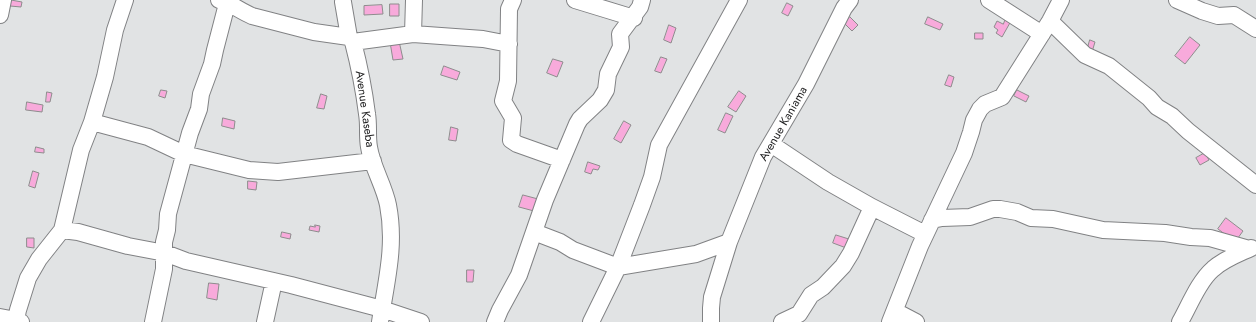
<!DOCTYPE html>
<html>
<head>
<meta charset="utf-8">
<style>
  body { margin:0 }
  canvas { display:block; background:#e1e3e4 }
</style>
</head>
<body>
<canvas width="1256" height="322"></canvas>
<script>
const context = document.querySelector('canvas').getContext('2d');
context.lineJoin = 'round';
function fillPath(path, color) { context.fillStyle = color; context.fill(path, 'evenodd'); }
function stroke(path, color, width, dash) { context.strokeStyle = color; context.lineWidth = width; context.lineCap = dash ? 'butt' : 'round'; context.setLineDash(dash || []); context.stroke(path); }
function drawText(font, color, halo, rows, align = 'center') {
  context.font = font + ' Jost,sans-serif'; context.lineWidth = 3; context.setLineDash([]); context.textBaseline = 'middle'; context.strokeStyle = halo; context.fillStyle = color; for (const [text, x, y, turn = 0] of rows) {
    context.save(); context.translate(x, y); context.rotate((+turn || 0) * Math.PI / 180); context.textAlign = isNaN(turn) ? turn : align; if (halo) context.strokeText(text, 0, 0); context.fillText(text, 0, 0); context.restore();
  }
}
const building = new Path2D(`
  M11,0L22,2L21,7L10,6Z
  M787,3L793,6L788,16L782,13Z
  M390,4H399V16H390Z
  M382,5L383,14L364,15V6Z
  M850,17L858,25L852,31L844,23Z
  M928,17L943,24L940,30L925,24Z
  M1006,18L1011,21L1002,37L996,33L998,30L994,27L997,21L1003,24Z
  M669,25L676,28L671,43L664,40Z
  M975,33H983V39H975Z
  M1190,37L1200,45L1185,64L1175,56Z
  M1090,40L1095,42L1092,52L1087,51Z
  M399,41L403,59L393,60L390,42Z
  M661,57L667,59L661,73L655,71Z
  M553,59L563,62L557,77L547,73Z
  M444,66L460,72L457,80L441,75Z
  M949,75L954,77L951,87L945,85Z
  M161,90L167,91L165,98L159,96Z
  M1017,90L1029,96L1026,102L1014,96Z
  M739,91L746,96L736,112L728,107Z
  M47,92L52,93L50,102H46Z
  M321,94L327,96L324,109L317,108Z
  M27,102L43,105L42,112L26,110Z
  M726,113L733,116L725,133L718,130Z
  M223,118L235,121L234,129L222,126Z
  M624,121L631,125L621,143L614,139Z
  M451,127L458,129L456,141L449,140Z
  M36,147L44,149V153L35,152Z
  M1205,153L1209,160L1200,165L1196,158Z
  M588,162L600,166L598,170L593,169L591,174L585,172Z
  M33,171L39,173L35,188L29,186Z
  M248,181L257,182L256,190L248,189Z
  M523,195L538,199L534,211L519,207Z
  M1226,218L1243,231L1235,242L1218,229Z
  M315,225L320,226L319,232L309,230L310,226L315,227Z
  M282,232L291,234L290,239L281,237Z
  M836,235L852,240L849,249L833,243Z
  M27,238H34V248L27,247Z
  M467,270H474L473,282H467Z
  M209,283L219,284L217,300L207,298Z`);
const minor = new Path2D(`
  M125,0L115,30L105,77L92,122L81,150L62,230L78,232L128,246L165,253L186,261L291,285L382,309L421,322
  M219,0C231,3 240,11 252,16L314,32L349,37L353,42C359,65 364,90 367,114C369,125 367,136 369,147C372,167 384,185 388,205C396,246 386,282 380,322
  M513,0L509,9L508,81L503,101L513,118L511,140L517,144L562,160
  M575,0L634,18
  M989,0L1042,34
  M1177,0L1202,11L1218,16L1234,15L1256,29
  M343,2L349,37
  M0,15L3,0
  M1050,21L1085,55L1109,66L1149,98L1157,107L1172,116L1188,131L1256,185
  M413,34L414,0
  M353,42L413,34L483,39L509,44
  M92,122L148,137L184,154L249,170L278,172L373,161
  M771,144L828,182L872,207L925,234
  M932,220L942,218L970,217L993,209H1000L1017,212L1031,218L1053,219L1103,230L1165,233L1191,237L1210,238L1249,249
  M534,232L560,242L573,250L618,267L696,254L729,242
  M895,311L916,322
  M0,317L16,320
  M21,322L16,320L18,310L28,278L39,259L62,230
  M153,322L164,269V242L167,230L168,214L190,133L199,109L201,94L212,64L215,50L228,0
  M265,322L274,281
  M495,322L500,310L519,275L545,200L577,124L580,119L600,100L606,90L608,74L621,47L620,34L640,7L642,0
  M591,322L618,267L642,205L652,177L659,145L739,0
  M711,322V308L712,297L729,242L763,157L806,84L844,8L850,0
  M782,322L799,314L811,295L823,287L843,266L851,253L872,207
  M890,322L920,246L964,153L971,132L974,120L980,109L985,104L1002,97L1050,21L1061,0
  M1180,322C1189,306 1199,281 1213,269C1224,259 1238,254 1251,248`);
const streetNames = [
  ["Avenue Kaseba",364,109,82],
  ["Avenue Kaniama",784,124,-60]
];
fillPath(building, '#f8aadb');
stroke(building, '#8e8c8d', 1);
stroke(minor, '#818284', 18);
stroke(minor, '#fff', 16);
drawText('12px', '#1d1d1e', '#fff', streetNames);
</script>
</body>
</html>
